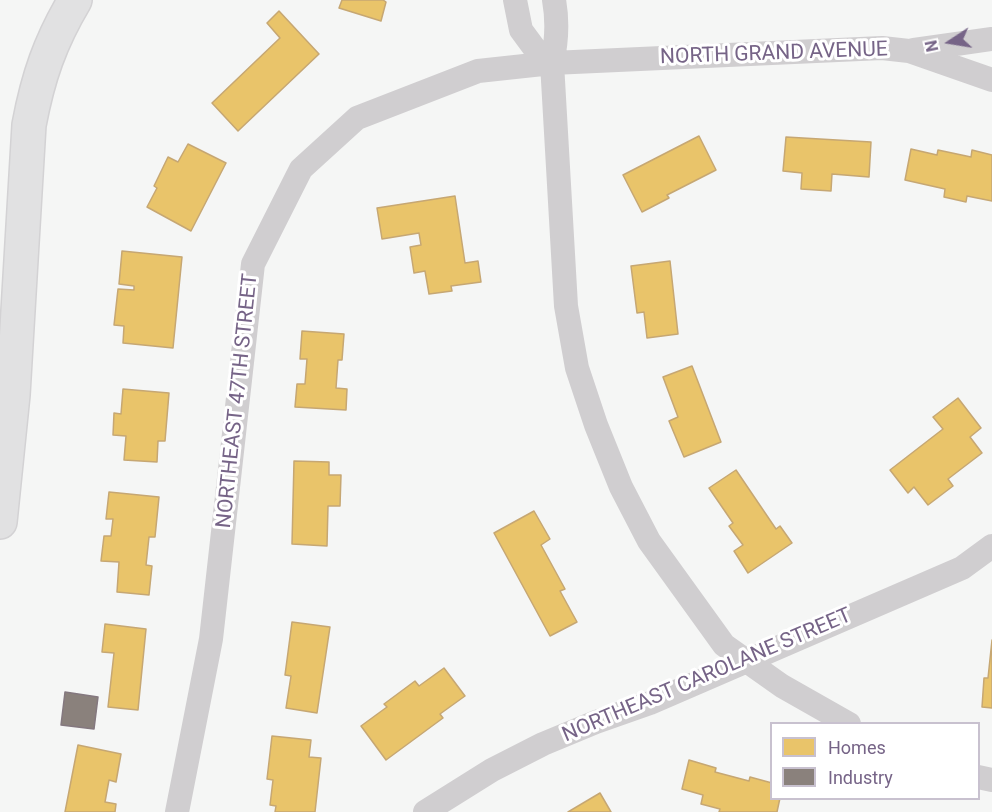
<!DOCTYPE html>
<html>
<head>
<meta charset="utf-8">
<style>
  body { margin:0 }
  #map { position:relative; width:992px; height:812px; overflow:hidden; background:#f5f6f5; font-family:Roboto,sans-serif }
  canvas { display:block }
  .legend { position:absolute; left:770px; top:722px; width:210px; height:78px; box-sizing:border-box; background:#fff; border:2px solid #c8c1cf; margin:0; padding:8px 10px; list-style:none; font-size:18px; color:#766487 }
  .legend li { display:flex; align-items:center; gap:12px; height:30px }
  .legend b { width:30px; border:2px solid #c8c1cf }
  .north { position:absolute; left:920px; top:12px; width:60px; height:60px; -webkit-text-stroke:4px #fff; paint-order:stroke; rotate:258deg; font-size:16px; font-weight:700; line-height:24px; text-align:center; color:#766487 }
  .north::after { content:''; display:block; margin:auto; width:21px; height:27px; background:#766487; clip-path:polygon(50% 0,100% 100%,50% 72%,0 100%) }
</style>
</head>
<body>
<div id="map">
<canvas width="992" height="812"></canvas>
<ul class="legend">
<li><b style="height:16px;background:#e9c46a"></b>Homes</li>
<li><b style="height:16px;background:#8a817c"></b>Industry</li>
</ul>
<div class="north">N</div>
</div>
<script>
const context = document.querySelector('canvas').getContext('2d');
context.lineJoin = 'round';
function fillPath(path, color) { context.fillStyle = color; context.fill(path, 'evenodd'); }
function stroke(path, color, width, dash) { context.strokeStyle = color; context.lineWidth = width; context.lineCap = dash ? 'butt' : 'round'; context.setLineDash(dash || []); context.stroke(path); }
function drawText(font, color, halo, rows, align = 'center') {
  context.font = font + ' Roboto,sans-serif'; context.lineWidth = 6; context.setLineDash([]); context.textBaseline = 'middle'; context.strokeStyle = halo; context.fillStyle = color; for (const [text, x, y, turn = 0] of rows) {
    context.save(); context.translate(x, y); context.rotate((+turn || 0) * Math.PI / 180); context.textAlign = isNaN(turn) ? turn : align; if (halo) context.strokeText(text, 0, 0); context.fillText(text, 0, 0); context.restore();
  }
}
const homes = new Path2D(`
  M342,0H383L386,2L381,21L339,8Z
  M279,11L319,54L238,131L212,103L280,38L267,23Z
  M699,136L716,170L667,195L669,198L642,212L623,175Z
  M786,137L871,142L869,177L832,174L831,191L801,189L802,173L783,171Z
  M188,144L226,163L191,231L147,207L157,188L154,186L168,157L178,162Z
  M911,149L937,155L938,150L971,157L972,150L992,155V201L967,196L966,202L944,197L945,189L905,180Z
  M455,196L465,263L478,261L481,282L451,286L452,291L429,294L425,271L414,273L410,247L421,245L419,233L382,239L377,208Z
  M122,251L182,257L173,348L123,343L124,326L114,325L118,289L134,290V286L119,284Z
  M670,261L678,334L647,338L644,312L637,313L631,266Z
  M302,331L344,334L342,360H338L336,388L347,389L346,410L295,407L297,384H305L307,359H300Z
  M692,366L721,442L684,457L669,421L678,417L663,377Z
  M123,389L169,393L165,441H158L157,462L124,460L126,436L113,435L114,413L121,414Z
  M958,398L981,428L970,437L982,453L948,479L953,486L928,505L914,487L908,493L890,470L943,429L933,417Z
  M294,461L329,462V475H341L340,506H328L327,546L292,544Z
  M736,470L776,529L780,526L792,543L748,573L734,551L743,545L729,526L733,523L709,488Z
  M109,492L159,497L155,537H149L146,565L152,566L149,595L117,592L119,562L101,561L104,536H111L113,519H106Z
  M534,511L550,539L541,545L565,589L560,591L577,622L550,636L494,533Z
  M292,622L330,627L317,713L286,708L291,676L285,675Z
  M105,624L146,629L138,710L108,707L114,653L102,652Z
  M992,640V708L982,707L984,678H988Z
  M444,668L465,696L440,714L443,718L386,760L361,726L387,707L384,704L415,681L419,686Z
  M272,736L311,740L309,757L321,758L315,812H275L276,806L270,805L273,780L267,779Z
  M78,745L121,754L116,782L109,780L105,802L116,804L115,812H65Z
  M689,760L716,768L715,772L749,781L750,777L772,783V798H780L777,812H719L720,809L701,804L703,795L682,789Z
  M600,793L611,812H568Z`);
const industry = new Path2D(`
  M65,692L98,697L94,729L61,725Z`);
const minor = new Path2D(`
  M515,0L521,30L535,49L552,63
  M554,0C558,22 557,41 552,63L566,306L577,368L596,425L621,487L649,541L724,645L782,686L849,724
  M914,50L992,39
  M978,777L992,780
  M177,812L211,639L253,264L301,169L357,118L478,71L552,63L882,48L909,51L992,80
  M425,812L492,770L543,744L596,722L650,703L962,568L992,546`);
const motorway = new Path2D(`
  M0,522L13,395L29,125C38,77 50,42 75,0`);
const streetNames = [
  ["NORTH GRAND AVENUE",774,54,-2],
  ["NORTHEAST 47TH STREET",238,401,-84],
  ["NORTHEAST CAROLANE STREET",707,676,-23]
];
fillPath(homes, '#e9c46a');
stroke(homes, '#c6a773', 1.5);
fillPath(industry, '#8a817c');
stroke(industry, '#84787f', 1.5);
stroke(motorway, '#d3d2d4', 36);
stroke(minor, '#d0ced0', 24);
stroke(motorway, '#e1e1e2', 33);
drawText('21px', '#766487', '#fff', streetNames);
</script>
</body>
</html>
